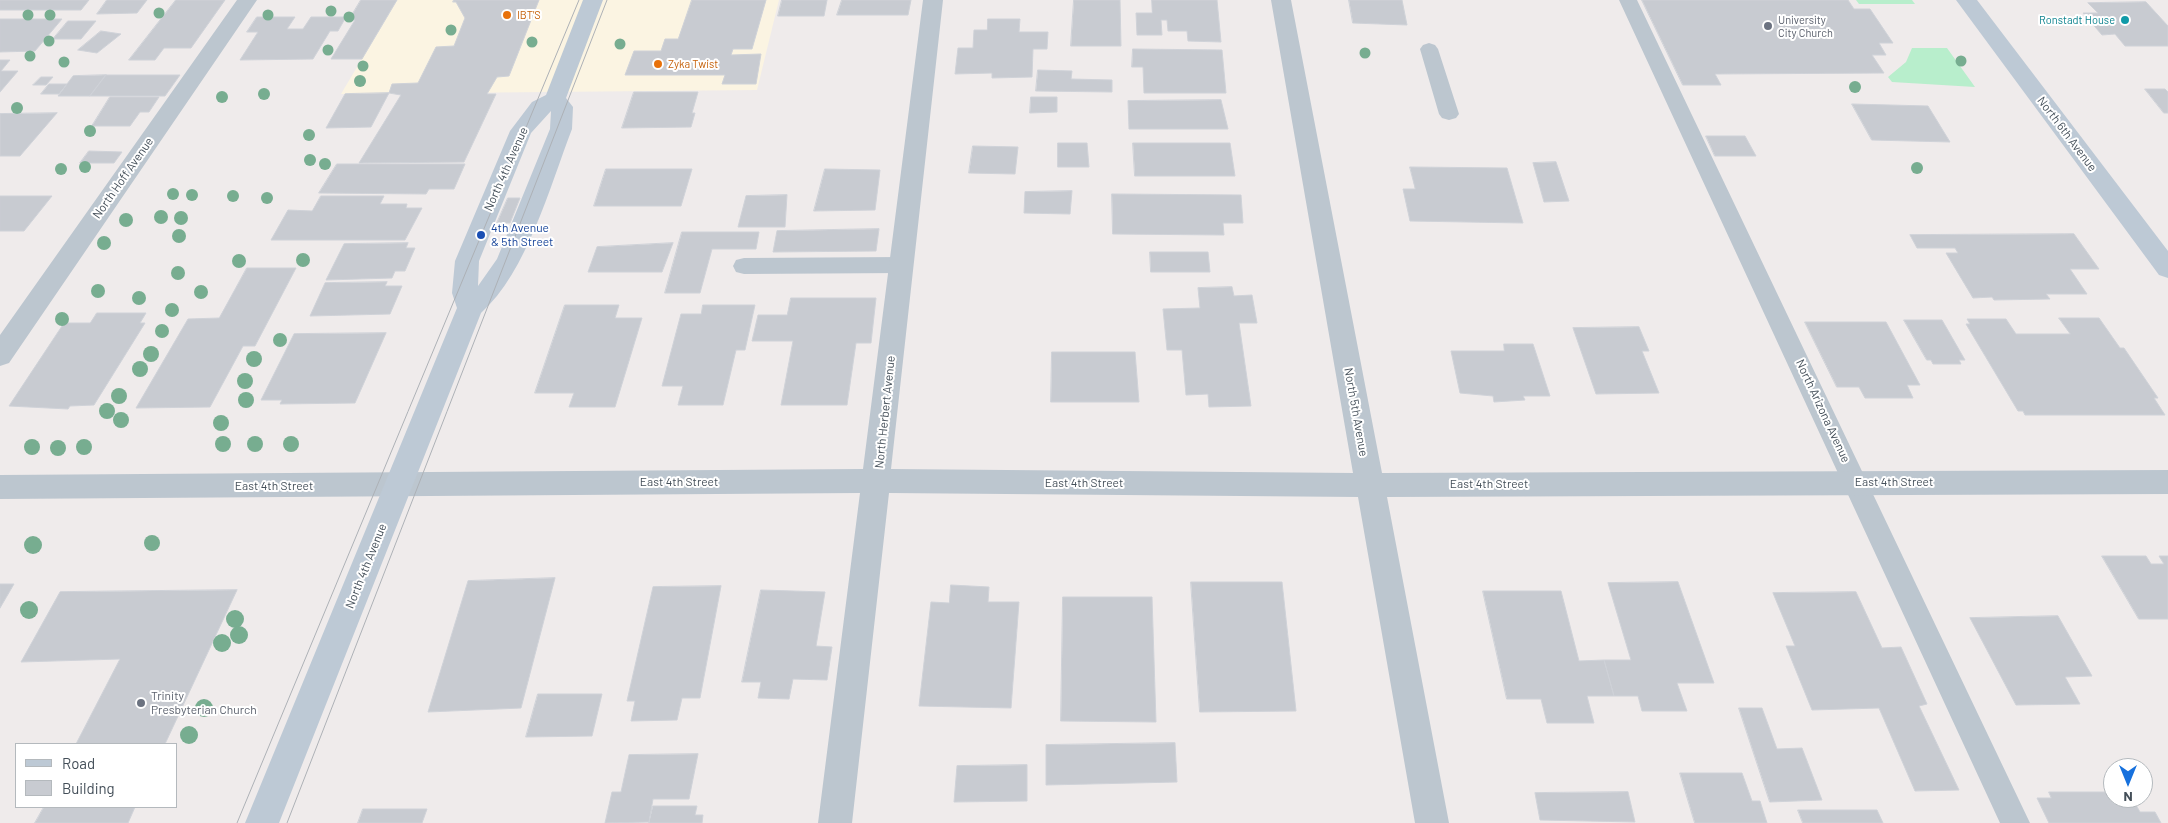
<!DOCTYPE html>
<html>
<head>
<meta charset="utf-8">
<style>
  body { margin:0 }
  #map { position:relative; width:2168px; height:823px; overflow:hidden; background:#efebeb; font-family:Barlow,sans-serif }
  canvas { display:block }
  .legend { position:absolute; left:15px; top:743px; width:162px; height:65px; box-sizing:border-box; background:#fff; border:1px solid #b4b9bd; margin:0; padding:6px 9px; list-style:none; font-size:15px; color:#444f59 }
  .legend li { display:flex; align-items:center; gap:10px; height:25px }
  .legend b { width:25px; border:1px solid #b4b9bd }
  .north { position:absolute; left:2103px; top:758px; width:50px; height:50px; box-sizing:border-box; background:#fff; border:1px solid #b4b9bd; border-radius:50%; rotate:180deg; font-size:14px; font-weight:700; line-height:20px; text-align:center; color:#444f59 }
  .north::after { content:''; display:block; margin:auto; width:18px; height:22px; background:#1771dd; clip-path:polygon(50% 0,100% 100%,50% 72%,0 100%) }
</style>
</head>
<body>
<div id="map">
<canvas width="2168" height="823"></canvas>
<ul class="legend">
<li><b style="height:6px;background:#bdc9d5"></b>Road</li>
<li><b style="height:14px;background:#c8cbd1"></b>Building</li>
</ul>
<div class="north">N</div>
</div>
<script>
const context = document.querySelector('canvas').getContext('2d');
context.lineJoin = 'round';
function fillPath(path, color) { context.fillStyle = color; context.fill(path, 'evenodd'); }
function stroke(path, color, width, dash) { context.strokeStyle = color; context.lineWidth = width; context.lineCap = dash ? 'butt' : 'round'; context.setLineDash(dash || []); context.stroke(path); }
function drawText(font, color, halo, rows, align = 'center') {
  context.font = font + ' Barlow,sans-serif'; context.lineWidth = 4; context.setLineDash([]); context.textBaseline = 'middle'; context.strokeStyle = halo; context.fillStyle = color; for (const [text, x, y, turn = 0] of rows) {
    context.save(); context.translate(x, y); context.rotate((+turn || 0) * Math.PI / 180); context.textAlign = isNaN(turn) ? turn : align; if (halo) context.strokeText(text, 0, 0); context.fillText(text, 0, 0); context.restore();
  }
}
const commercial = new Path2D(`
  M397,0H779L757,90L341,94Z`);
const green = new Path2D(`
  M1856,0H1912L1915,4H1859Z
  M1912,48H1947L1975,87L1892,82L1888,77L1906,62Z`);
const building = new Path2D(`
  M0,0H89L81,10H0Z
  M107,0H147L137,13L97,14Z
  M176,0H225L191,48H164L155,60H129Z
  M361,0H397L362,59H331L355,20H349Z
  M454,0H539L509,76L497,77L487,94H496L464,162L359,163L401,95L389,93L392,84L418,83L436,47L454,46L465,18L456,2H453Z
  M692,0H766L752,49H733L731,55L761,54L756,84H722L725,75H625L634,51H661L665,39H678Z
  M782,0H827L824,16H778Z
  M842,0H911L908,15H837Z
  M1074,0H1120L1121,46H1071Z
  M1152,0H1217L1221,42L1188,41L1187,31H1168L1167,20H1161L1162,35H1137L1136,13H1152Z
  M1349,0H1402L1407,25L1353,23Z
  M1642,0H1848L1854,9H1870L1893,43H1879L1886,55H1872L1884,73L1715,74L1721,85H1683Z
  M2146,2L2168,26V46H2125L2115,34L2102,35L2083,13H2098L2088,3Z
  M257,17H295L287,29H303L311,17H346L338,31H330L313,59L240,60L258,32H247Z
  M0,19H62L35,51L0,52Z
  M988,19H1020L1019,32H1048L1047,49H1033L1032,77L992,78V73L955,74L958,48H973L974,30H987Z
  M68,21H96L81,39H53Z
  M101,31L121,34L97,53L78,50Z
  M1133,49L1222,50L1226,93H1144L1143,67H1132Z
  M0,60H10L1,71H18L0,92Z
  M1038,70L1072,71L1071,79L1112,80V92L1036,91Z
  M106,75H180L165,96H90Z
  M106,75L90,96H58L73,76Z
  M41,77H53L46,85H33Z
  M49,84H67L59,94H41Z
  M2145,89H2165L2168,92V113H2164Z
  M634,92H698L692,113H695L691,127L622,128Z
  M389,93L371,127L326,128L345,94Z
  M110,97H159L149,112H140L130,126H92Z
  M1031,97H1057V112L1030,113Z
  M1221,100L1228,129H1129L1128,101Z
  M1852,104L1928,106L1950,142L1872,140Z
  M57,113L20,156H0V114Z
  M1706,136H1745L1756,156H1715Z
  M1058,143H1087L1089,167H1058Z
  M1133,143H1230L1235,176H1135Z
  M973,146L1018,147L1015,174L969,173Z
  M89,151L122,152L114,163H80Z
  M1556,162L1569,201L1544,202L1533,163Z
  M337,164H465L454,189H429L426,194L319,193Z
  M1410,167L1507,168L1523,223L1410,221L1403,189H1415Z
  M606,169H692L681,206H594Z
  M825,169L880,170L875,210L814,211Z
  M1072,191L1070,214L1024,213L1025,192Z
  M1112,194L1241,195L1243,223H1223L1224,235L1113,234Z
  M787,195L785,227H738L746,196Z
  M0,196H52L24,231H0Z
  M321,196H384L380,204H407L406,208H422L405,240H271L288,210L312,211Z
  M508,198H520L510,223H497Z
  M879,229L876,251L773,252L777,231Z
  M682,232H759L756,249H712L700,293H665Z
  M2074,234L2099,269H2070L2087,294H2046L2050,299L1994,300L1992,297L1973,298L1946,253H1958L1955,248H1917L1910,235Z
  M408,243L406,248H415L405,271H395L392,278L326,280L344,244Z
  M673,243L662,272H588L597,247Z
  M1150,252H1208L1210,272H1151Z
  M247,268H296L255,346H243L210,407L136,408L188,319L219,318Z
  M387,282L385,286H402L390,314L310,316L325,283Z
  M1232,287L1234,296L1252,295L1257,323H1239L1251,406L1209,407L1208,394L1186,395L1182,350H1167L1163,309L1200,308L1198,288Z
  M791,298H876L871,343H856L847,405H781L793,341H752L758,315H787Z
  M565,305H619L615,318H642L615,407H569L574,393H535Z
  M703,305H755L745,350H736L723,405H678L683,386H662L681,314H701Z
  M97,313H146L140,323H145L94,405L70,406L68,409L9,406L64,323H90Z
  M2059,318H2099L2120,348H2124L2158,398H2154L2165,415H2025L2023,411H2018L1966,324H1970L1967,319H2006L2016,334H2070Z
  M1904,320H1942L1965,360H1959L1961,364H1933L1931,360H1927Z
  M1805,322H1886L1920,385H1907L1913,398H1865L1859,387H1837Z
  M1639,327L1649,351H1642L1659,393L1596,394L1573,328Z
  M386,333L355,403L280,404L282,400H261L294,334Z
  M1504,344H1533L1550,396H1523L1525,400L1494,402L1493,396L1460,393L1451,351H1504Z
  M1052,352H1135L1139,402H1051Z
  M2102,556H2146L2151,564H2164L2159,556H2168V619H2139Z
  M555,578L521,708L428,712L468,581Z
  M1191,582H1282L1296,711L1200,712Z
  M1678,582L1714,683H1677L1687,711H1642L1638,696H1614L1604,660H1631L1608,583Z
  M0,584H14L0,608Z
  M951,585L989,587L988,602H1019L1011,708L919,706L931,602L949,603Z
  M721,586L700,698H682L677,720L631,721L635,701H627L653,587Z
  M237,590L165,744H76L120,659L21,662L60,592Z
  M761,590L825,592L816,646L832,647L827,680L793,679L789,699L758,698L761,682H742Z
  M1483,591H1561L1579,661L1604,660L1614,696H1587L1594,723H1547L1541,699H1507Z
  M1856,592L1882,648L1901,647L1927,704L1919,706L1959,790L1915,791L1879,708L1812,710L1786,646H1795L1773,593Z
  M1063,597H1152L1156,722L1061,721Z
  M2058,616L2092,676L2065,677L2080,704L2016,705L1970,618Z
  M538,694H602L592,736L526,737Z
  M1739,708H1762L1777,749L1802,748L1822,800L1770,802Z
  M1175,743L1177,782L1046,785V745Z
  M698,754L689,799H653L649,822L605,823L612,792H621L629,755Z
  M1027,765V801L954,802L957,766Z
  M1680,773H1742L1752,801H1760L1767,823H1695Z
  M1628,792L1635,822L1540,820L1535,793Z
  M2049,792H2113V798H2132L2140,812H2155L2161,823H2049L2037,798H2051Z
  M653,806H697L695,815H703L702,823H649Z
  M44,807H135L128,823H35Z
  M363,809H427L422,823H358Z
  M1798,810H1877L1883,823H1803Z`);
const lane = new Path2D(`
  M1619,0H1637L2030,823H2000Z
  M1429,43L1435,45L1438,49L1459,114L1456,118L1449,120L1442,118L1439,114L1420,49L1423,45Z
  M902,257L910,259L913,265L910,271L902,273L744,274L736,272L733,266L736,260L744,258Z`);
const street = new Path2D(`
  M237,0H257L9,363L0,366V335Z
  M923,0H943L891,469L1353,473L1271,0H1291L1382,473L2168,470V494L1387,497L1449,823H1415L1358,497L889,493L852,823H818L860,493L0,499V475L863,469Z`);
const secondary = new Path2D(`
  M583,0H603L566,98L573,107L572,129C550,186 527,272 481,313L279,823H245L457,308L452,293L455,261L510,131L532,102L546,95ZM551,111L550,129L497,259L478,286L479,261L531,133Z
  M1956,0H1977L2168,251V278L2159,275Z`);
const tram = new Path2D(`
  M237,823L579,0
  M287,823L607,0`);
const trees = [
  [331,11,5.5],
  [159,13,5.5],
  [28,15,5.5],
  [50,15,5.5],
  [268,15,5.5],
  [349,17,5.5],
  [451,30,5.5],
  [49,41,5.5],
  [532,42,5.5],
  [620,44,5.5],
  [328,50,5.5],
  [1365,53,5.5],
  [30,56,5.5],
  [1961,61,5.5],
  [64,62,5.5],
  [363,66,5.5],
  [360,81,6],
  [1855,87,6],
  [264,94,6],
  [222,97,6],
  [17,108,6],
  [90,131,6],
  [309,135,6],
  [310,160,6],
  [325,164,6],
  [85,167,6],
  [1917,168,6],
  [61,169,6],
  [173,194,6],
  [192,195,6],
  [233,196,6],
  [267,198,6],
  [161,217,7],
  [181,218,7],
  [126,220,7],
  [179,236,7],
  [104,243,7],
  [303,260,7],
  [239,261,7],
  [178,273,7],
  [98,291,7],
  [201,292,7],
  [139,298,7],
  [172,310,7],
  [62,319,7],
  [162,331,7],
  [280,340,7],
  [151,354,8],
  [254,359,8],
  [140,369,8],
  [245,381,8],
  [119,396,8],
  [246,400,8],
  [107,411,8],
  [121,420,8],
  [221,423,8],
  [223,444,8],
  [255,444,8],
  [291,444,8],
  [32,447,8],
  [84,447,8],
  [58,448,8],
  [152,543,8],
  [33,545,9],
  [29,610,9],
  [235,619,9],
  [239,635,9],
  [222,643,9],
  [204,708,9],
  [189,735,9]
];
const markers = [
  [507,15,5,"#e8710a"],
  [2125,20,5,"#0f9aa8"],
  [1768,26,5,"#6b7280"],
  [658,64,5,"#e8710a"],
  [481,235,5,"#1a4fb4"],
  [141,703,5,"#6b7280"]
];
const farFoodnames = [
  ["IBT'S",517,15],
  ["Zyka Twist",668,64]
];
const farWorshipnames = [
  ["University",1778,20],
  ["City Church",1778,33]
];
const farCulturenames = [
  ["Ronstadt House",2115,20]
];
const streetNames = [
  ["North 6th Avenue",2067,134,53],
  ["North 4th Avenue",506,169,-66],
  ["North Hoff Avenue",123,178,-55],
  ["North Arizona Avenue",1823,411,65],
  ["North Herbert Avenue",885,412,-84],
  ["North 5th Avenue",1356,412,80],
  ["East 4th Street",679,482],
  ["East 4th Street",1894,482],
  ["East 4th Street",1084,483],
  ["East 4th Street",1489,484],
  ["East 4th Street",274,486],
  ["North 4th Avenue",366,566,-68]
];
const transitNames = [
  ["4th Avenue",491,228],
  ["& 5th Street",491,242]
];
const worshipNames = [
  ["Trinity",151,696],
  ["Presbyterian Church",151,710]
];
fillPath(commercial, '#fbf4e2');
fillPath(green, '#b8eecc');
fillPath(building, '#c8cbd1');
stroke(building, '#cfd2d8', 1);
fillPath(lane, '#bcc6cf');
fillPath(street, '#bcc6cf');
fillPath(secondary, '#bdc9d5');
stroke(tram, '#adb1b6', 1);
context.fillStyle = '#77ad90';
for (const [x, y, r] of trees) { context.beginPath(); context.arc(x, y, r, 0, 2 * Math.PI); context.fill(); }
for (const [x, y, r, color] of markers) { const dot = new Path2D(); dot.arc(x, y, r, 0, 2 * Math.PI); context.fillStyle = color; context.fill(dot); stroke(dot, '#fff', 2); }
drawText('11px', '#c56008', '#fff', farFoodnames, 'left');
drawText('11px', '#5b616d', '#fff', farWorshipnames, 'left');
drawText('11px', '#0d838f', '#fff', farCulturenames, 'right');
drawText('12px', '#444f59', '#fff', streetNames);
drawText('12px', '#164399', '#fff', transitNames, 'left');
drawText('12px', '#5b616d', '#fff', worshipNames, 'left');
</script>
</body>
</html>
